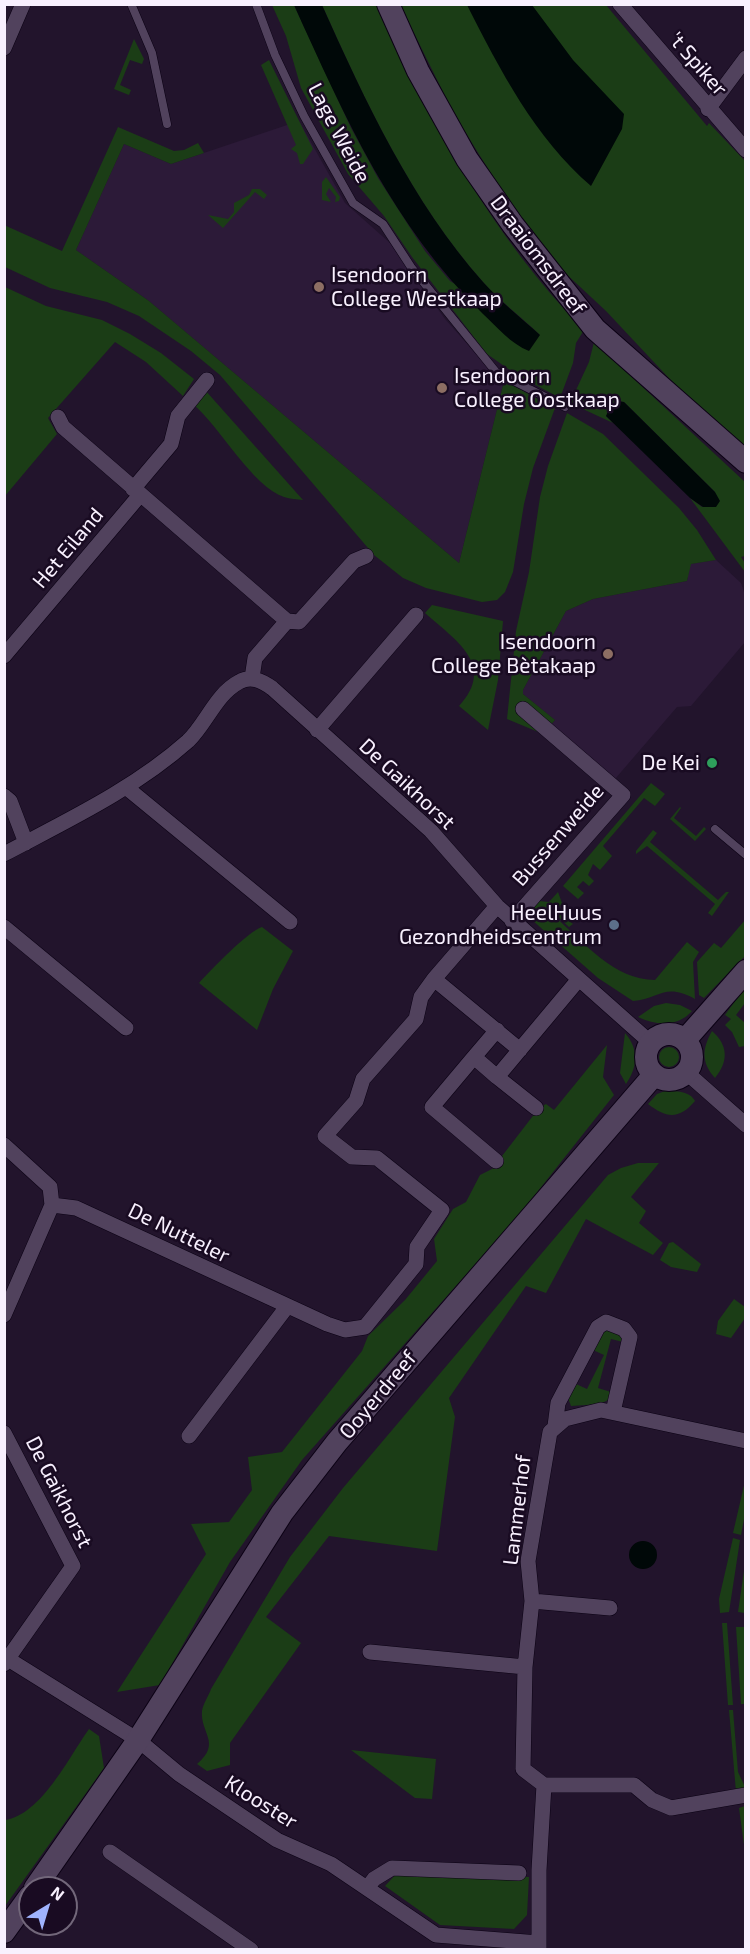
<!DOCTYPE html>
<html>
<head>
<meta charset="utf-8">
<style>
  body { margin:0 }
  #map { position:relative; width:750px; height:1954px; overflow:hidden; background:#22142c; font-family:"Exo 2",sans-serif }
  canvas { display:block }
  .frame { position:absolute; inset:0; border:6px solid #f8f0fe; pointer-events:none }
  .north { position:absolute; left:18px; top:1876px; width:60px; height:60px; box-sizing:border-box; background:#190b22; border:2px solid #72677a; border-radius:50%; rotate:38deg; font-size:16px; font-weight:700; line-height:24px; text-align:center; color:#f8f0fe }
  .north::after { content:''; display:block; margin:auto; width:21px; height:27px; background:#9fb3fd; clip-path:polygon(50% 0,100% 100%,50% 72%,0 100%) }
</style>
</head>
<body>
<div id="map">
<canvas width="750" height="1954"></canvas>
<div class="frame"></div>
<div class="north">N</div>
</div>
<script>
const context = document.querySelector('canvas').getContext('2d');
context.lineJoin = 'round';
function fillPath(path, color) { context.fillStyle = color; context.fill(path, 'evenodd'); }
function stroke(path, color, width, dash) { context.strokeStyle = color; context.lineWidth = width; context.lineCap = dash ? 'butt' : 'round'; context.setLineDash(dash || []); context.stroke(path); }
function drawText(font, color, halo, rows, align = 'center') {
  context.font = font + ' "Exo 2",sans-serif'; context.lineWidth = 5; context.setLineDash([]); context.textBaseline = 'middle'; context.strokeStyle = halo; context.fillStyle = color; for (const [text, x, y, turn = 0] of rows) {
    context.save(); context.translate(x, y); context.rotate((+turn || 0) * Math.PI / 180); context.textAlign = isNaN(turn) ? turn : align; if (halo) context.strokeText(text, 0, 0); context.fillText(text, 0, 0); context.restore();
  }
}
const built = new Path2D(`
  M299,121L345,203L390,243L445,319L492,372L504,381L459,563L149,301L76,250L124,144L171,164Z
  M716,560L741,583L745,595V642L691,706L677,707L615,779L551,725L555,720L523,694V690L566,611L593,599L687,581L690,564Z`);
const green = new Path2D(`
  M272,5H294L351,128L378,178L425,251L450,281L540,335C521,317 500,301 483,282C412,202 365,101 322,5H376C430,122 493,237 584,330L576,343L573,363L560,398L517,375L487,354L412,257L384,216L348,174L301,88L286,36Z
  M400,5H606L707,126L709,123L745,161V453L681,391L606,311L548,257L503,193L454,114Z
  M134,39L144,59L142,64L130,60L120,85L131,90L129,95L114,89Z
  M269,60L313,149L303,164H300L297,153L291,149L296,145L261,65Z
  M118,127L174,151L184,150L198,143L204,153L171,164L124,144L76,250L149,301L459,563L504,381L555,408L533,468L524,504L513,572L505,592L497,600L482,602L426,588L403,578L374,555L220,375L191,351L139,316L107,302L50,288L5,267L4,225L62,251Z
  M326,177L340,197L339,201L335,202L336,197L329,188L326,194L331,202L322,200V182Z
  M252,189H260L267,195L264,199L255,192L223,228L208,215L228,219L234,212V203L249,195Z
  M5,287L46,306L102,320L130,334L161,353L194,379L183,396L146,362L115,342L48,418L57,434L5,496Z
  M594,342L745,482V556L741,557L745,563V572L690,498L702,507L715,492L624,402L617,401L606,416L613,423L570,403L589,362Z
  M205,390L303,500C297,499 290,499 284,497C253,487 220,427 193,404Z
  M567,413L603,434L679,508L697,530L716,560L691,564L687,581L593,599L566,611L523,690V694L555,720L543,734L507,719L516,631L529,572L540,497L548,466Z
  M432,605L503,621L498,680L488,730L459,706C497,665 455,640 425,613Z
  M651,783L665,794L655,806L644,798L603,846L612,856L600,870L593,864L588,875L594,881L589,886L583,881L577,887L584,893L578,899L563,886Z
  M680,807L681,808L674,818L696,836L704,827L706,829L695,841L670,819Z
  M653,830L657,833L650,842L718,900L726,892H729L712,916L708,913L715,904L647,846L636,854V851Z
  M558,892L562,903L557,910L573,924L569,927L551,910L548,916L551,919L555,917C584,942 614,980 655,980L687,942L699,952L693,962L695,999C665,982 659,999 633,1001L598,978L532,920L536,915L531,911L539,901L549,902Z
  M745,920V956L704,998L699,995L697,962L714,943L721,948Z
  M262,927L293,951L273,989L257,1030L199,983C212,969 247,932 262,927Z
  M745,987V1003L736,1015L745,1023V1046L739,1047L732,1032L725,1025L731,1019L725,1015Z
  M666,1003L680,1005L692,1011C678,1027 657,1026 638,1017L654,1006Z
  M712,1031C728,1045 729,1061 715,1078C701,1062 702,1049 712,1031Z
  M625,1033C639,1049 638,1067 626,1084L620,1073Z
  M607,1045L603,1077L614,1095L523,1210L302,1460L230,1562L160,1685L117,1692L206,1554L191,1524L229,1522L252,1490L248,1457L282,1452L362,1351L368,1336L405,1300L437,1261L434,1239L453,1209L466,1202L480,1175L498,1166L502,1156L539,1108L546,1104L554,1110Z
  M659 1057a10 10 0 1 1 20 0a10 10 0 1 1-20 0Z
  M665,1091C676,1091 690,1091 695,1101C679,1120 666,1118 648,1104L657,1094Z
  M638,1163H659L631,1197L646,1211L639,1223L663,1243L653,1255L586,1219L546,1293L526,1286L449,1398L455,1417L437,1551L329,1536L266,1617L301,1643L230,1743V1765L207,1771L197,1764C222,1743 200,1733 202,1711C203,1704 209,1695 211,1689L290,1557L343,1488L608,1175L621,1168Z
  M673,1242L701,1264L697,1272L671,1267L660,1260L669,1243Z
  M734,1299L745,1307V1318L731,1338L716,1334L718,1321Z
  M606,1329L620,1332L623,1342L611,1339L598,1388L611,1392L608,1400L600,1404L571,1406L568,1398L576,1384L587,1389L604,1355L593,1350Z
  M745,1481V1514L741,1535L733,1533Z
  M733,1538L740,1540L729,1612L720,1613L719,1599Z
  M745,1564V1613L738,1612Z
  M722,1623H727L733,1705H728Z
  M736,1627H745V1704H741Z
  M729,1710H733L738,1772L745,1787L736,1792Z
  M89,1729L99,1736L104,1768L5,1906V1820C41,1815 69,1757 89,1729Z
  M351,1750L436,1759L432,1799L415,1798Z
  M745,1806V1852L739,1808Z
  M398,1872L529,1877L527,1915L514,1929L440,1925L385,1886Z`);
const water = new Path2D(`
  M294,5H322C365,101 412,202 483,282C500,301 521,318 540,335L529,351C511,344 497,327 483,314C393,226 345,118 294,5Z
  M467,5H532L573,60L624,114L622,129L591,186C535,138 500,70 467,5Z
  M617,401L624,402L715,492L720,501L716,507H703L690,498L606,416L611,405Z
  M629 1555a14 14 0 1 1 28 0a14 14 0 1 1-28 0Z`);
const lane = new Path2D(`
  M256,4L275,55L304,116L353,203L383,224L411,267L496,372L565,407
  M132,6L152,53L167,124
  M715,829L746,855`);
const street = new Path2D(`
  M620,4L746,150
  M4,48L23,4
  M708,109L746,58
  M58,417L63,427L287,621L255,658L252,678
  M133,489L171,444L178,416L207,380
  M287,621L299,622L354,561L366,556
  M4,656L140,495
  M317,730L416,615
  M127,788L290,922
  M4,796L10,801L26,843
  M4,854C68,820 134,789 188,741C206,724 216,694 239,682C251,675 262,681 272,688L431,831L497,906L651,1043
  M512,921L623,795L523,709
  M4,927L126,1028
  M434,979L520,1050
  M497,1030L474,1057L497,1077L579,979
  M474,1057L432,1107L496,1161
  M687,1073L746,1125
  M497,1077L536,1108
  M4,1145L50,1187L52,1205L4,1315
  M52,1205L76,1208L327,1324L345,1330L365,1327L416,1264L417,1247L442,1210L377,1158L352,1157L325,1136L356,1101L363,1079L416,1019L421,997L434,979L497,906
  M555,1426L558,1403L598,1327L606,1322L624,1329L630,1337L613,1412
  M4,1433L73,1566L4,1664
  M189,1436L286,1308
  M746,1441L601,1410L565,1419L550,1432L528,1561L532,1601L525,1667L523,1769L544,1785H634L652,1800L671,1808L746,1795
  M532,1601L610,1608
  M370,1652L525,1667
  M8,1659L138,1740L179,1774L277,1840L331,1864L436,1935L539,1943
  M110,1852L251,1950
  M368,1887L374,1879L392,1868L519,1873
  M539,1950V1870L544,1785`);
const secondary = new Path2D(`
  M388,4L418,71L467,159L513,225L595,329L746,462
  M646 1057a23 23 0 1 1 46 0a23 23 0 1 1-46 0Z
  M685,1040L746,971
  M35,1888L138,1740L282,1513L337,1442L654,1075
  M4,1932L30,1896`);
const markers = [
  [319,287,6,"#8d6e63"],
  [442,388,6,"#8d6e63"],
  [608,654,6,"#8d6e63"],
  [712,763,6,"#2e9e5b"],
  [614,925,6,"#5c6f8a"]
];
const streetNames = [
  ["'t Spiker",698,64,49],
  ["Lage Weide",339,133,62],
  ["Draaiomsdreef",538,255,53],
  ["Het Eiland",68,548,-50],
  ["De Gaikhorst",407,784,43],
  ["Bussenweide",558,835,-49],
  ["De Nutteler",179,1233,26],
  ["Ooyerdreef",378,1395,-50],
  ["De Gaikhorst",59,1492,63],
  ["Lammerhof",517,1510,-83],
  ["Klooster",261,1802,32]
];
const poiNames = [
  ["Isendoorn",331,275,"left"],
  ["College Westkaap",331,299,"left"],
  ["Isendoorn",454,376,"left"],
  ["College Oostkaap",454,400,"left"],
  ["Isendoorn",596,642],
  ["College Bètakaap",596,666],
  ["De Kei",700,763],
  ["HeelHuus",602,913],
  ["Gezondheidscentrum",602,937]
];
fillPath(built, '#2c1a38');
fillPath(green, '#1b3d16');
fillPath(water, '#000808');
stroke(lane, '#0b0114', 9);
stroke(street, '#0b0114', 16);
stroke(secondary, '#0b0114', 24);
stroke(lane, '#51425d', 8);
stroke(street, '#51425d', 15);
stroke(secondary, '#51425d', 22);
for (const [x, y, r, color] of markers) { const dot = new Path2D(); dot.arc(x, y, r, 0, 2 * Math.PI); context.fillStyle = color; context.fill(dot); stroke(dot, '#190b22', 2); }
drawText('21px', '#f8f0fe', '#190b22', streetNames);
drawText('21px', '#f8f0fe', '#190b22', poiNames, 'right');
</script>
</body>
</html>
